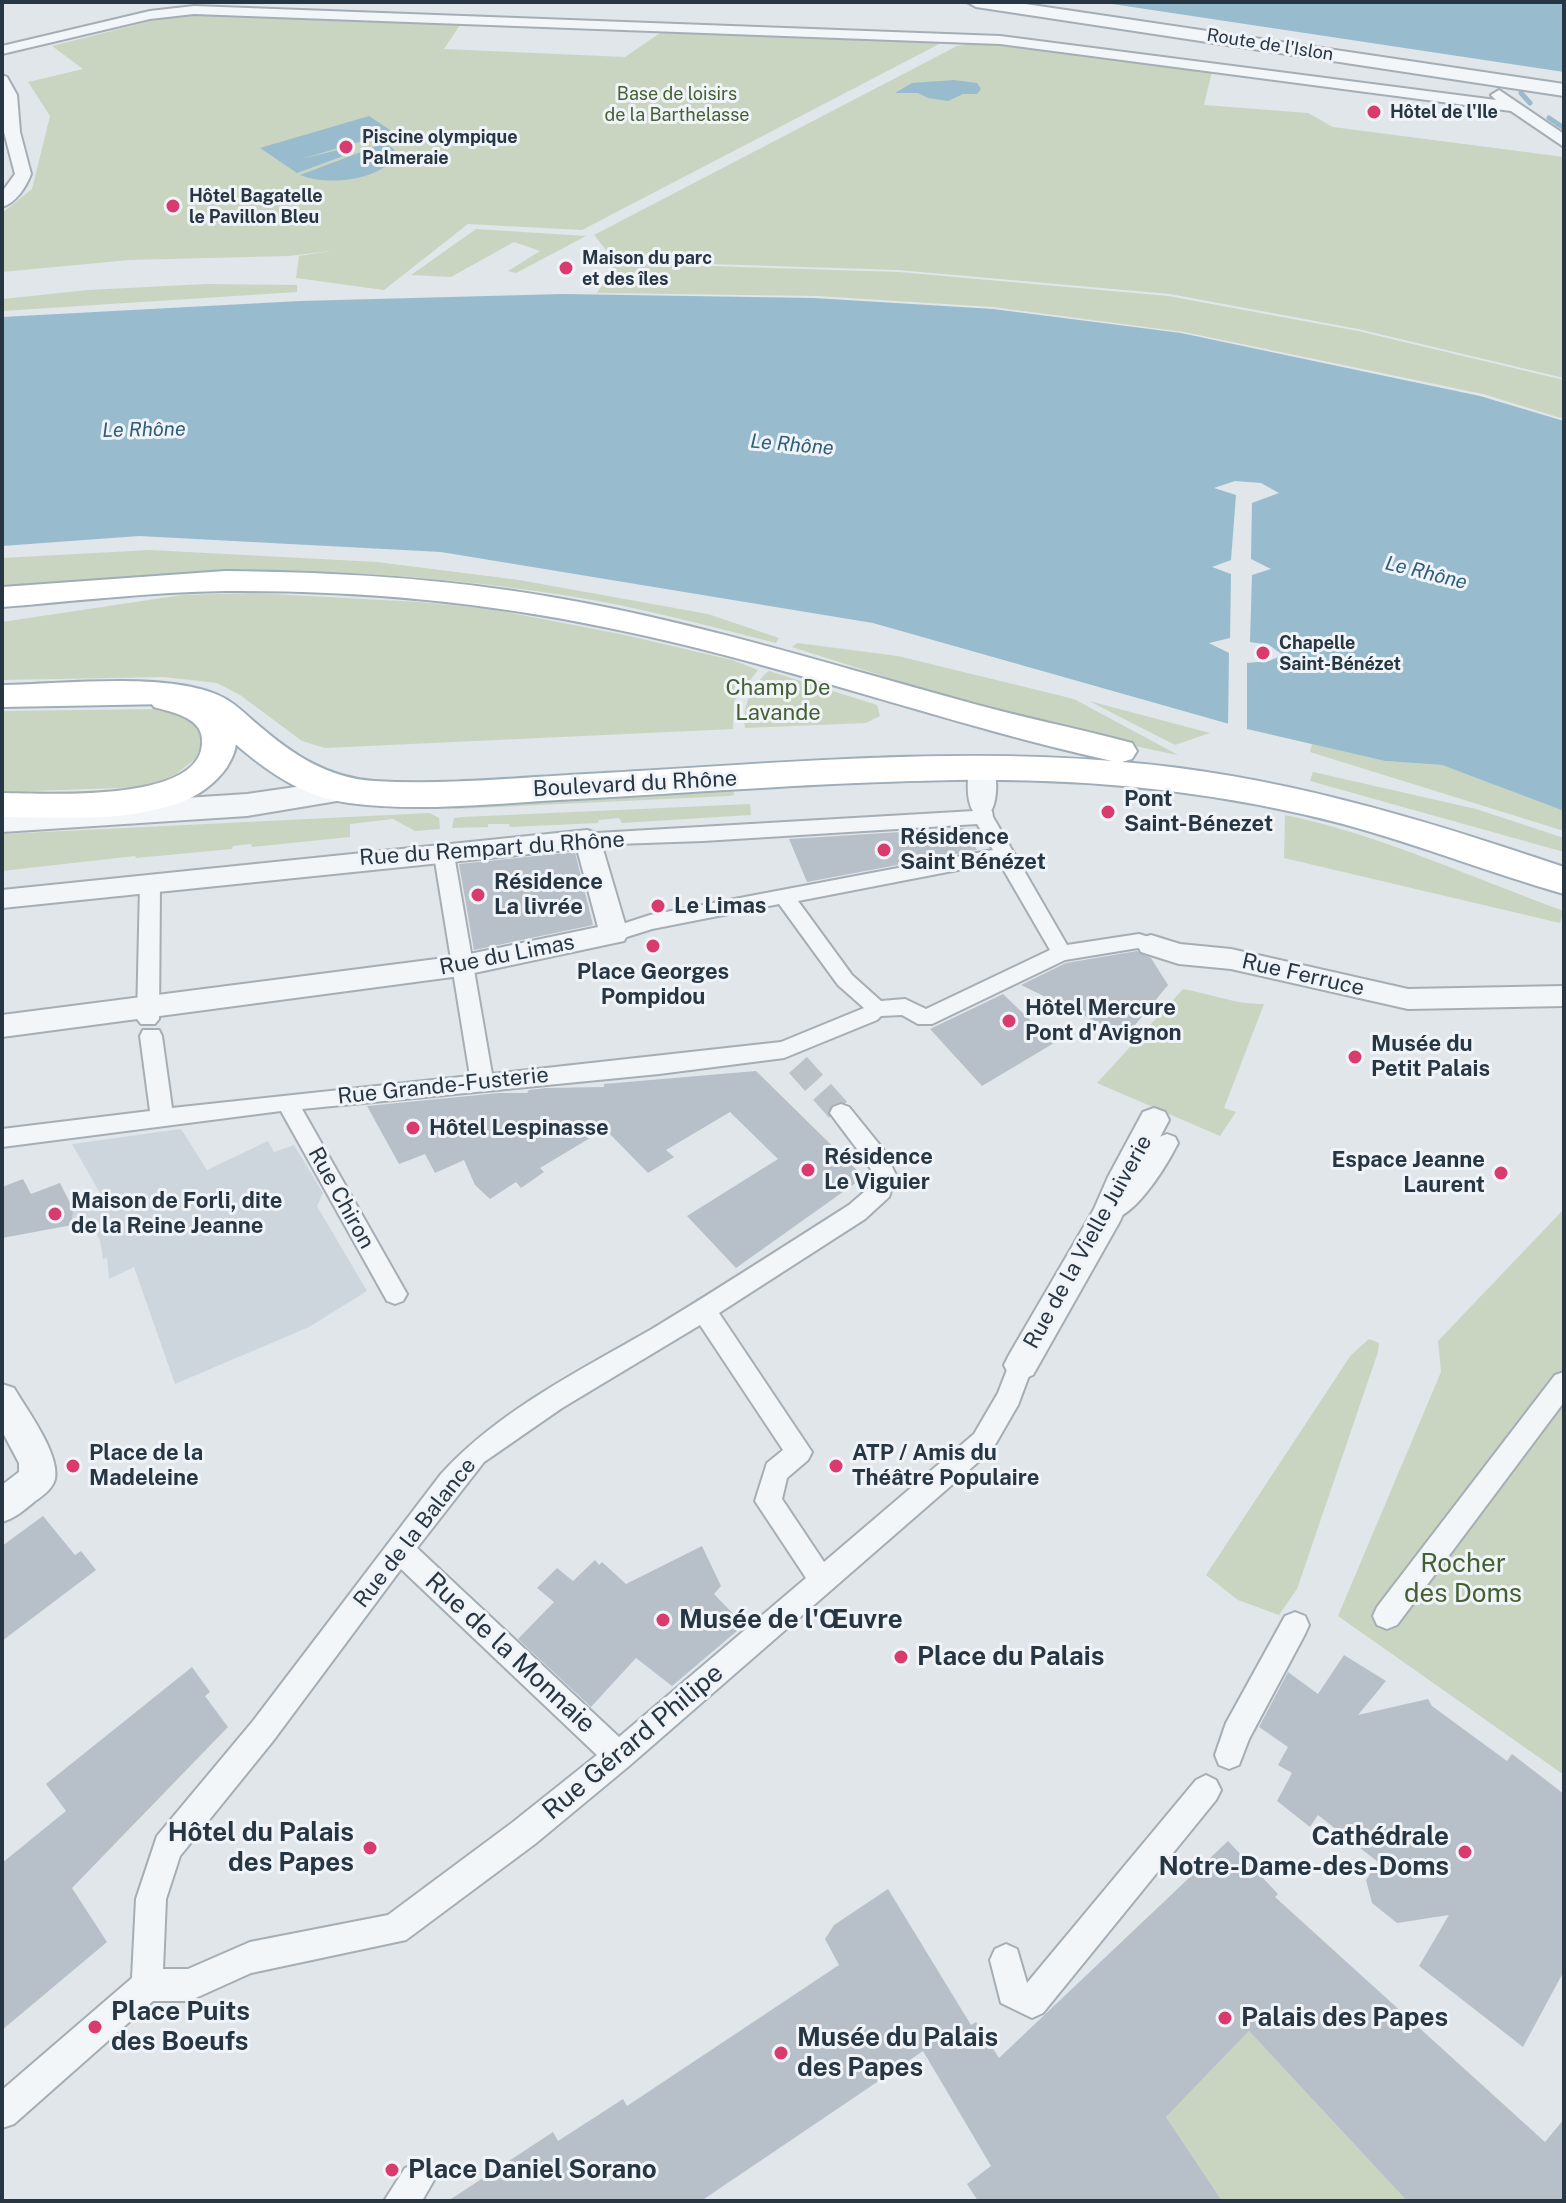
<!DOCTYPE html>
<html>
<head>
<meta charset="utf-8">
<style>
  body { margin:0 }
  #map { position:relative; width:1566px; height:2203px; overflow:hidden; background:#e0e6ea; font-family:"Public Sans",sans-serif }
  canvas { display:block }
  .frame { position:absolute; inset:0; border:4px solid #273643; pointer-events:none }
</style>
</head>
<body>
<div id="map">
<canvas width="1566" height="2203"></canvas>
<div class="frame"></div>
</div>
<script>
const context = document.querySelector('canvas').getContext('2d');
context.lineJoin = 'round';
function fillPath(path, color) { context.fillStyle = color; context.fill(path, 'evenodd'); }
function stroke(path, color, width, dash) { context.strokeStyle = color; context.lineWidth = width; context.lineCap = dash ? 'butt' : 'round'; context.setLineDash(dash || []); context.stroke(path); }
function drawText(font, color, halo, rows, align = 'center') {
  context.font = font + ' "Public Sans",sans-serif'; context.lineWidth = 6; context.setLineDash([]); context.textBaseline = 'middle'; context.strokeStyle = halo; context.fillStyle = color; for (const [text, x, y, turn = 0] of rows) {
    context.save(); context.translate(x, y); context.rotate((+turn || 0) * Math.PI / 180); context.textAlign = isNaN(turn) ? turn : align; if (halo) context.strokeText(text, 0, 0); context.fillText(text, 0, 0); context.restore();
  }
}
const built = new Path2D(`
  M181,1129L207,1170L268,1141L274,1152L294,1145L323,1193L317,1206L367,1291L309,1327L175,1384L134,1267L109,1279L107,1258L103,1259L100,1240L90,1223L72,1225L73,1209L101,1195L72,1144Z`);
const green = new Path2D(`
  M195,15L460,25L444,49L625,57L660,33L943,42L582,230L468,224L384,290L296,278L299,256L330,251L289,256L129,260L2,272V213L32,189L50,116L28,82L83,69L52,46L159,19Z
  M975,43L1212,71L1204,105L1308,113L1333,127L1564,157V378L1358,329L1170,294L898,270L615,261L594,235L957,46Z
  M476,229L586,236L516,273L508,271L540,251L514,242L451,277L411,275Z
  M616,263L899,272L1168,296L1358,331L1564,380V419L1483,394L1184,332L992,307L817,296L597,293Z
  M206,284L297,285V292L2,311V299L88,290Z
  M150,550L377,562L519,580L708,614L779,638L776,643C708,626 639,607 569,596C377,565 195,563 2,590V558Z
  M253,593L419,602L491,609L625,635L732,660L758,670L734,701L733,729L325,748L302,741L240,695L217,683L164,677L2,680V622L182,595Z
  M797,643L898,656L1074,699L1178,755C1046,729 920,688 792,647Z
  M769,671L877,705L880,716L866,723L745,728C742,706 751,686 769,671Z
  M1089,701L1210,733L1175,745Z
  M156,709L186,717L201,734V746L195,759L176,774L148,787L2,792V711Z
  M1312,744L1385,761L1442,765L1564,811V831L1310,752Z
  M1313,772L1476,809L1564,838V852L1310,781Z
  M733,789L734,795L729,796L456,809L441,803Z
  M750,804L751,815L622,823L619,818L599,820L598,823L510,827L509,824H488V827L452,828L454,818L463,817Z
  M430,813L439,818L440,829L415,831L393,819L350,824V837L252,847L251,844L233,846L232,849L136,858L135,856L2,871V834Z
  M1285,815C1382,835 1472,878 1564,911L1560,923L1284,858Z
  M1183,989C1210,994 1238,1005 1264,1004L1224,1108L1236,1112L1220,1136L1097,1083Z
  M1564,1209V1775L1338,1616L1441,1372L1438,1341Z
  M1369,1339L1379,1343L1378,1352L1297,1589L1279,1615L1238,1600L1206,1575L1351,1355Z
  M1249,2031L1407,2201H1222L1166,2117Z`);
const water = new Path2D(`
  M1099,2H1564V72Z
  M954,80L977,83L981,89L977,94H963L948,101L928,98L918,93H895L912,83Z
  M369,116L393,132L301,159L342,149L349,154L297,173L260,148Z
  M385,143L394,149L395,157C378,181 327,186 300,175Z
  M563,294L814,298L993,309L1181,333L1480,396L1564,421V811L1442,765L1385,761L1247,729L873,623L441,552L139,536L2,546V317L300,301Z`);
const pier = new Path2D(`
  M1235,481L1261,483L1279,493L1252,503L1251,559L1271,569L1252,575L1250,642L1269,645L1283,655L1269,661L1247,663V733L1228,728L1229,653L1209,643L1230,638L1231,574L1212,567L1231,560L1236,495L1214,488Z`);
const stream = new Path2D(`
  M1521,93L1530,103
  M1549,118L1564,128`);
const building = new Path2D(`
  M964,828L977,850L807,882L789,839Z
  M575,852L593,925L474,950L459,864Z
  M1137,951L1151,958L1168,985L1126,1036L1021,985L1066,963Z
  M1003,994L1054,1043L982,1086L930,1029Z
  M756,1071L864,1177L736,1268L687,1216L778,1159L730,1112L666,1150L674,1157L648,1173L605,1129L540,1168L544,1172L521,1188L516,1182L490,1199L475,1185L464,1160L435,1173L425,1154L399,1164L367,1106L499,1093H527L529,1090L546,1088L604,1087V1084Z
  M23,1179L31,1194L60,1183L73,1209L72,1225L2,1238V1187Z
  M43,1516L75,1555L81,1551L96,1570L2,1641V1546Z
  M702,1546L721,1586L714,1594L744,1625L672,1686L636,1658L591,1707L518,1639L554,1602L537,1588L557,1568L573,1581L595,1560L599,1565L602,1562L626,1584Z
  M1344,1655L1386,1681L1358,1715L1428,1699L1432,1706L1507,1761L1512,1754L1564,1794V1971L1523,2047L1419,1966L1449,1915L1397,1923L1372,1903L1366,1880L1378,1862L1318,1815L1310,1827L1277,1801L1292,1773L1278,1765L1288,1747L1259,1727L1288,1672L1318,1694Z
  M192,1667L210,1692L205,1696L228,1727L72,1888L107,1942L2,2030V1863L66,1811L46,1784Z
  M1228,1841L1278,1894L1275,1897L1545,2142L1564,2119V2201H1407L1249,2031L1166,2117L1222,2201H978L967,2184L991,2166L923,2051L701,2201H448L553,2132L558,2141L623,2099L627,2106L839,1965L825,1939L834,1925L888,1889L971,2025L976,2022L999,2058Z`);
const pedestrianTunnel = new Path2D(`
  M798,1065L841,1113`);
const pedestrian = new Path2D(`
  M983,805L992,811L993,817L1067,945L1139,934L1158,940L1161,945L1158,950L1151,952L1138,948L1065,960L932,1024H918L902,1015L881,1016L877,1020L784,1058L659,1074L302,1109L403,1287L407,1294L403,1301L395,1304L387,1301L281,1111L2,1147V1129L150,1111L140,1036L143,1030H159L162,1036L172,1108L470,1076L433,849L443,842L453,849L492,1074L781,1042L864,1008L838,985L779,904L652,929L614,941L607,939L604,934L607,929L650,915L993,850L977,824L703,841L587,845L580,844L577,839L580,834L974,811ZM999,862L1050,950L926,1009L905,999L881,1001L852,975L798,901Z
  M150,878L160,885L159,1019L155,1024H141L137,1019L140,885Z
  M841,1104L849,1107L883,1149L896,1175L889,1197L865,1219L719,1313L812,1452L808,1460L787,1478L782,1499L824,1562L974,1434L998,1393L1012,1357L1021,1354L1030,1357L1033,1365L1018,1405L992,1450L629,1766L535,1844L406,1940L251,1973L189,2001H153L14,2124L2,2128V2090L132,1978L136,1899L157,1836L253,1721L441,1474C498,1411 579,1371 652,1329C718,1289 783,1247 849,1205L871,1186L874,1175L866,1161L830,1113L833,1107ZM700,1325L783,1450L767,1463L755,1501L806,1578L619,1737L417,1548L484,1462L562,1408ZM401,1569L597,1755L513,1822L388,1915L250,1942L188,1969H163L166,1899L180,1856L273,1741Z
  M1167,1134L1175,1137L1178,1143C1167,1165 1130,1228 1102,1219L1098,1212L1102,1205L1122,1190L1159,1137Z
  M1564,1372V1402L1397,1625L1387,1629L1377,1625L1373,1616L1377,1607L1555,1375Z
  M1295,1612L1305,1616L1309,1625L1305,1634L1249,1739L1239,1765L1229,1769L1219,1765L1215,1755L1226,1723L1285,1616Z
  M1206,1775L1216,1780L1221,1790L1216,1800L1043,2013L1032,2018L1001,2003L990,1960L995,1949L1006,1944L1017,1949L1027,1983L1196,1780Z
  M417,2163L429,2168L434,2180L422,2201H384L405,2168Z`);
const minor = new Path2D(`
  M194,6L1000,36L1496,100L1491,95L1499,90L1564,134V147L1511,111L1000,44L194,14L150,19L2,54V46L150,11Z
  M2,75L7,77L17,95L20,132L31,174C26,187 16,203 2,207V192L15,174L4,132Z
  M982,760L991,762C998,773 998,800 991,811L982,813L973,811C966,800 966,773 973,762Z
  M587,830L596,833L600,839L628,934L624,941L460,976L2,1037V1015L460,956L598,927L577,849L2,908V890Z
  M1151,935L1180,944L1231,949L1408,989L1564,986V1006L1408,1009L1231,969L1179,964L1141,952L1137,945L1141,938Z
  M1154,1108L1165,1112L1169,1120L1139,1177L1120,1221L1033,1375L1021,1380L1009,1375L1004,1365L1009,1355L1094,1209L1108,1177L1143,1112Z
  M2,1384L14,1388C27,1410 60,1454 55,1479C52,1490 42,1496 34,1502C23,1511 15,1518 2,1522V1485L19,1472V1463L2,1431Z`);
const tertiary = new Path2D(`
  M967,2H1012L1564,84V96L976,7Z
  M344,780L355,784L360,791L355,798L247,816L2,832V810L247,794Z`);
const secondary = new Path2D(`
  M166,690C205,697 258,719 227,767C215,784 198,796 179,803C122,823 60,817 2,817V793C41,793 207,805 202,739C201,717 171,712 154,707L149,700L154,693Z`);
const primary = new Path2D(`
  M225,571C334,572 443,578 551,597C688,620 822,662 956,699C1014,716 1073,727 1132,743L1137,751L1132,759L1122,762C1274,774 1420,818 1564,867V894C1490,873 1418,844 1343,824C1217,791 1086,778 956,780C823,782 691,793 558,800C489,804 418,812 349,803C307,798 272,775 240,748C217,728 200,710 168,704L2,707V685C63,684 164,672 218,695C234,702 244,713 257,724C292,754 327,778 374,781C444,785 515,778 586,774C761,765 937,747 1112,761C941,723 776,661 604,627C480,601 352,590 225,591C151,592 76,601 2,607V587Z`);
const markers = [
  [1374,112,8,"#da3b6f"],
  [346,147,8,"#da3b6f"],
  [173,206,8,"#da3b6f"],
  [566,268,8,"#da3b6f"],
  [1263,653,8,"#da3b6f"],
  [1108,812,8,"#da3b6f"],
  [884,850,8,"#da3b6f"],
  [478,895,8,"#da3b6f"],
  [658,906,8,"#da3b6f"],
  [653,946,8,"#da3b6f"],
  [1009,1021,8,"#da3b6f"],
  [1355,1057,8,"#da3b6f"],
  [413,1128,8,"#da3b6f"],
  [808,1170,8,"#da3b6f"],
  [1501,1173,8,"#da3b6f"],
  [55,1214,8,"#da3b6f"],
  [73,1466,8,"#da3b6f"],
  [836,1466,8,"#da3b6f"],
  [663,1620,8,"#da3b6f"],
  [901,1657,8,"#da3b6f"],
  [370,1848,8,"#da3b6f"],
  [1465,1852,8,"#da3b6f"],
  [1225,2018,8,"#da3b6f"],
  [95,2027,8,"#da3b6f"],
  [781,2053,8,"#da3b6f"],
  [392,2170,8,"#da3b6f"]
];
const farStreetnames = [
  ["Route de l'Islon",1270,45,9]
];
const farParknames = [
  ["Base de loisirs",677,94],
  ["de la Barthelasse",677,115]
];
const farPoinames = [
  ["Hôtel de l'Ile",1390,112],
  ["Piscine olympique",362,137],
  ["Palmeraie",362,158],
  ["Hôtel Bagatelle",189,196],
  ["le Pavillon Bleu",189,217],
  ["Maison du parc",582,258],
  ["et des îles",582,279],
  ["Chapelle",1279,643],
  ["Saint-Bénézet",1279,664]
];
const farWaternames = [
  ["Le Rhône",144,430,-1],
  ["Le Rhône",792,445,5],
  ["Le Rhône",1426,573,14]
];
const parkNames = [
  ["Champ De",778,688],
  ["Lavande",778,713]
];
const streetNames = [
  ["Boulevard du Rhône",635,784,-3],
  ["Rue du Rempart du Rhône",492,849,-4],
  ["Rue du Limas",507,955,-11],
  ["Rue Ferruce",1303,975,13],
  ["Rue Grande-Fusterie",443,1086,-6],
  ["Rue Chiron",341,1198,61],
  ["Rue de la Vielle Juiverie",1088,1242,-61],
  ["Rue de la Balance",415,1533,-52]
];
const poiNames = [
  ["Pont",1124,799],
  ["Saint-Bénezet",1124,824],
  ["Résidence",900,837],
  ["Saint Bénézet",900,862],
  ["Résidence",494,882],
  ["La livrée",494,907],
  ["Le Limas",674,906],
  ["Place Georges",653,972,"center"],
  ["Pompidou",653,997,"center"],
  ["Hôtel Mercure",1025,1008],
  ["Pont d'Avignon",1025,1033],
  ["Musée du",1371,1044],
  ["Petit Palais",1371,1069],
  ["Hôtel Lespinasse",429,1128],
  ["Résidence",824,1157],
  ["Le Viguier",824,1182],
  ["Espace Jeanne",1485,1160,"right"],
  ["Laurent",1485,1185,"right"],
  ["Maison de Forli, dite",71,1201],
  ["de la Reine Jeanne",71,1226],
  ["Place de la",89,1453],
  ["Madeleine",89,1478],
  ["ATP / Amis du",852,1453],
  ["Théâtre Populaire",852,1478]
];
const nearParknames = [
  ["Rocher",1463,1564],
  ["des Doms",1463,1594]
];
const nearPoinames = [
  ["Musée de l'Œuvre",679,1620],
  ["Place du Palais",917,1657],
  ["Hôtel du Palais",354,1833,"right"],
  ["des Papes",354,1863,"right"],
  ["Cathédrale",1449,1837,"right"],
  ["Notre-Dame-des-Doms",1449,1867,"right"],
  ["Place Puits",111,2012],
  ["des Boeufs",111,2042],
  ["Palais des Papes",1241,2018],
  ["Musée du Palais",797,2038],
  ["des Papes",797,2068],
  ["Place Daniel Sorano",408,2170]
];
const nearStreetnames = [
  ["Rue de la Monnaie",510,1653,43],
  ["Rue Gérard Philipe",633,1742,-40]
];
fillPath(built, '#ced6dd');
fillPath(green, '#c9d5c1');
fillPath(water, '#98bbcd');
fillPath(pier, '#e0e6ea');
stroke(stream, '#98bbcd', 5);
fillPath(building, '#b7c0c8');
stroke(pedestrianTunnel, '#bbc3c9', 24, [24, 12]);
stroke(pedestrian, '#a5aeb5', 4);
stroke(minor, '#a5aeb5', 4);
stroke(tertiary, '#a5aeb5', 4);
stroke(secondary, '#a5aeb5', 4);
stroke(primary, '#9eadb7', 4);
fillPath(pedestrian, '#f3f6f8');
fillPath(minor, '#f3f6f8');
fillPath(tertiary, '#f3f6f8');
fillPath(secondary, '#fff');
fillPath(primary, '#fff');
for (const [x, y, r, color] of markers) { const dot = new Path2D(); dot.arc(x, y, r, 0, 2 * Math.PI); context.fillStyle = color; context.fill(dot); stroke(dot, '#f0f4f8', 3); }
drawText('18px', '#273643', '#f0f4f8', farStreetnames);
drawText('18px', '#446033', '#f0f4f8', farParknames);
drawText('bold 18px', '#273643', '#f0f4f8', farPoinames, 'left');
drawText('italic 20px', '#2e5e7b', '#f0f4f8', farWaternames);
drawText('22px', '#446033', '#f0f4f8', parkNames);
drawText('22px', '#273643', '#f0f4f8', streetNames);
drawText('bold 22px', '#273643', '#f0f4f8', poiNames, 'left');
drawText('26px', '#446033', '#f0f4f8', nearParknames);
drawText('bold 26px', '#273643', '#f0f4f8', nearPoinames, 'left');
drawText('26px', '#273643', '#f0f4f8', nearStreetnames);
</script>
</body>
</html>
